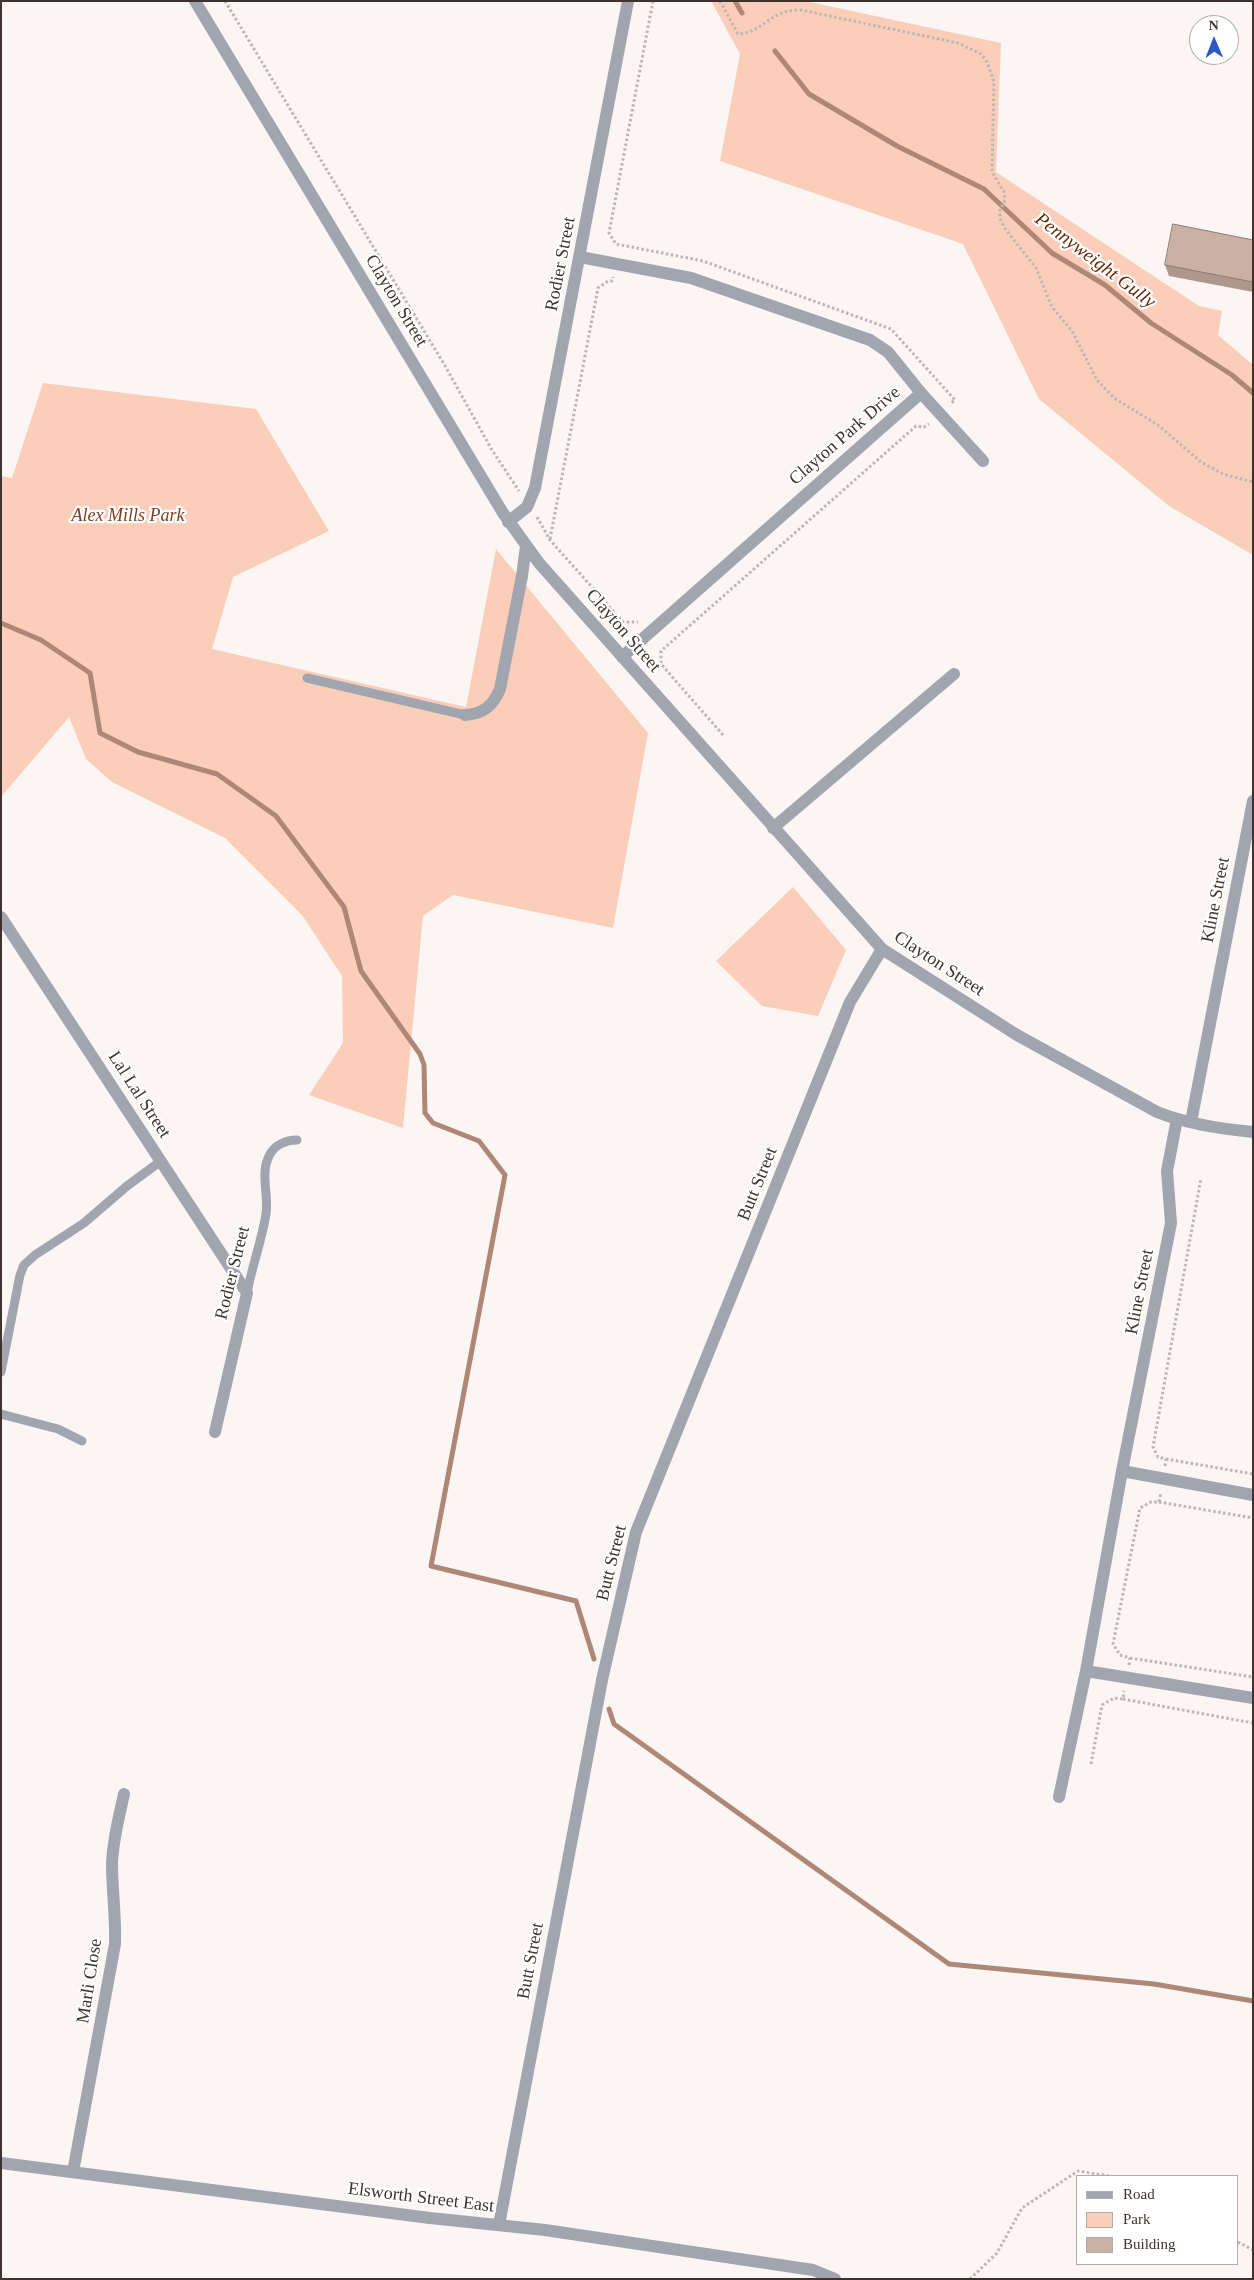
<!DOCTYPE html>
<html>
<head>
<meta charset="utf-8">
<style>
  body { margin:0 }
  #map { position:relative; width:1254px; height:2280px; overflow:hidden; background:#fbf5f3; font-family:Georgia,serif }
  canvas { display:block }
  .frame { position:absolute; inset:0; border:2px solid #3e332f; pointer-events:none }
  .legend { position:absolute; left:1076px; top:2175px; width:162px; height:90px; box-sizing:border-box; background:#fff; border:1px solid #b2adac; margin:0; padding:6px 9px; list-style:none; font-size:15px; color:#3e332f }
  .legend li { display:flex; align-items:center; gap:10px; height:25px }
  .legend b { width:25px; border:1px solid #b2adac }
  .north { position:absolute; left:1189px; top:15px; width:50px; height:50px; box-sizing:border-box; background:#fff; border:1px solid #b2adac; border-radius:50%; rotate:359deg; font-size:14px; font-weight:700; line-height:20px; text-align:center; color:#3e332f }
  .north::after { content:''; display:block; margin:auto; width:18px; height:22px; background:#2c59c8; clip-path:polygon(50% 0,100% 100%,50% 72%,0 100%) }
</style>
</head>
<body>
<div id="map">
<canvas width="1254" height="2280"></canvas>
<div class="frame"></div>
<ul class="legend">
<li><b style="height:6px;background:#a0a5af"></b>Road</li>
<li><b style="height:14px;background:#fbceba"></b>Park</li>
<li><b style="height:14px;background:#cbb0a4"></b>Building</li>
</ul>
<div class="north">N</div>
</div>
<script>
const context = document.querySelector('canvas').getContext('2d');
context.lineJoin = 'round';
function fillPath(path, color) { context.fillStyle = color; context.fill(path, 'evenodd'); }
function stroke(path, color, width, dash) { context.strokeStyle = color; context.lineWidth = width; context.lineCap = dash ? 'butt' : 'round'; context.setLineDash(dash || []); context.stroke(path); }
function drawText(font, color, halo, rows, align = 'center') {
  context.font = font + ' Georgia,serif'; context.lineWidth = 4.5; context.setLineDash([]); context.textBaseline = 'middle'; context.strokeStyle = halo; context.fillStyle = color; for (const [text, x, y, turn = 0] of rows) {
    context.save(); context.translate(x, y); context.rotate((+turn || 0) * Math.PI / 180); context.textAlign = isNaN(turn) ? turn : align; if (halo) context.strokeText(text, 0, 0); context.fillText(text, 0, 0); context.restore();
  }
}
const green = new Path2D(`
  M711,1H805L1001,43L996,172L1199,306L1222,311L1218,335L1253,365V555L1169,506L1039,399L963,244L720,161L740,54Z
  M43,383L256,409L329,531L233,577L212,649L466,707L496,549L648,733L613,928L453,895L423,916L403,1128L309,1095L343,1043L342,976L302,915L225,838L112,782L86,759L69,717L1,797V476L12,478Z
  M793,887L846,950L818,1016L762,1006L716,961Z`);
const stream = new Path2D(`
  M735,1L742,13
  M775,51L809,94L897,146L984,189L1052,253L1105,285L1151,323L1232,375L1253,393
  M1,623L41,640L90,673L100,733L138,752L217,774L276,816L344,907L361,971L420,1054L424,1065L425,1113L433,1123L479,1141L505,1175L431,1566L576,1601L594,1659
  M609,1709L614,1724L949,1964L1154,1984L1253,2001`);
const path = new Path2D(`
  M225,1L444,364L492,450L519,491
  M653,1L609,233L616,244L703,261L891,329L955,400L950,404
  M720,1L738,34C763,33 770,9 801,10L958,43L981,54L987,62L994,82L992,172L1004,192L1005,200L999,212L1001,221L1006,230L1036,268L1052,307L1072,331L1097,380L1114,398L1158,425L1201,462L1223,474L1253,482
  M537,517L550,540L623,622H638
  M550,539L598,288L608,281H612L613,277
  M723,735L661,664V651L916,426L924,427L929,424
  M1166,1459L1253,1474
  M1165,1466L1166,1459L1158,1457L1153,1447L1201,1178
  M1159,1502L1253,1518
  M1130,1658L1253,1677
  M1129,1665L1130,1658L1120,1655L1113,1644L1140,1508L1151,1502H1159L1161,1492
  M1123,1699L1253,1723
  M1091,1764L1102,1705L1114,1698L1123,1699L1124,1691
  M1238,2242L1253,2250
  M970,2279L997,2253L1022,2208L1078,2171L1109,2176`);
const service = new Path2D(`
  M307,678L465,715
  M247,1293C252,1266 262,1240 266,1214C269,1195 260,1174 269,1156C274,1145 286,1140 297,1140
  M1,1372L20,1275L24,1265L35,1255L84,1223L127,1186L161,1161
  M1,1414L58,1429L82,1441`);
const minor = new Path2D(`
  M195,1L503,513L539,563L882,949L1017,1035L1157,1112C1187,1124 1221,1129 1253,1132
  M580,257L691,278L870,340L888,352L921,393L622,657
  M921,393L983,461
  M508,522L527,507L535,488L628,1
  M465,715C483,714 493,706 500,689L522,576L526,546
  M773,828L954,674
  M1,917L247,1293L215,1432
  M1191,1122L1253,801
  M1122,1471L1253,1495
  M1086,1671L1253,1698
  M1059,1797L1086,1671L1122,1471L1171,1223L1167,1171L1177,1119
  M1,2163L430,2218L545,2230L813,2270L835,2279
  M73,2172L115,1944C116,1917 112,1890 112,1863C113,1839 119,1817 124,1794
  M499,2225L602,1680L636,1532L850,1002L882,949`);
const wall = new Path2D(`
  M1253,240V292L1169,276L1165,265Z`);
const building = new Path2D(`
  M1173,224L1253,240V282L1165,265Z`);
const streetNames = [
  ["Rodier Street",561,264,-79],
  ["Clayton Street",396,301,59],
  ["Clayton Park Drive",845,436,-41],
  ["Clayton Street",623,631,49],
  ["Kline Street",1216,900,-79],
  ["Clayton Street",939,964,33],
  ["Lal Lal Street",139,1095,57],
  ["Butt Street",758,1184,-68],
  ["Rodier Street",233,1273,-76],
  ["Kline Street",1140,1292,-79],
  ["Butt Street",612,1563,-76],
  ["Butt Street",531,1961,-79],
  ["Marli Close",90,1981,-81],
  ["Elsworth Street East",421,2198,7]
];
const parkNames = [
  ["Alex Mills Park",128,516]
];
const waterNames = [
  ["Pennyweight Gully",1095,261,37]
];
fillPath(green, '#fbceba');
stroke(stream, '#af8776', 5);
stroke(path, '#beb6b3', 3, [2.5, 2.5]);
stroke(service, '#a0a5af', 9);
stroke(minor, '#a0a5af', 12);
fillPath(wall, '#af978d');
fillPath(building, '#cbb0a4');
stroke(building, '#8e7b73', 1);
drawText('18px', '#3e332f', '#fff', streetNames);
drawText('italic 18px', '#7e3e20', '#fff', parkNames);
drawText('italic 19px', '#652806', '#fff', waterNames);
</script>
</body>
</html>
